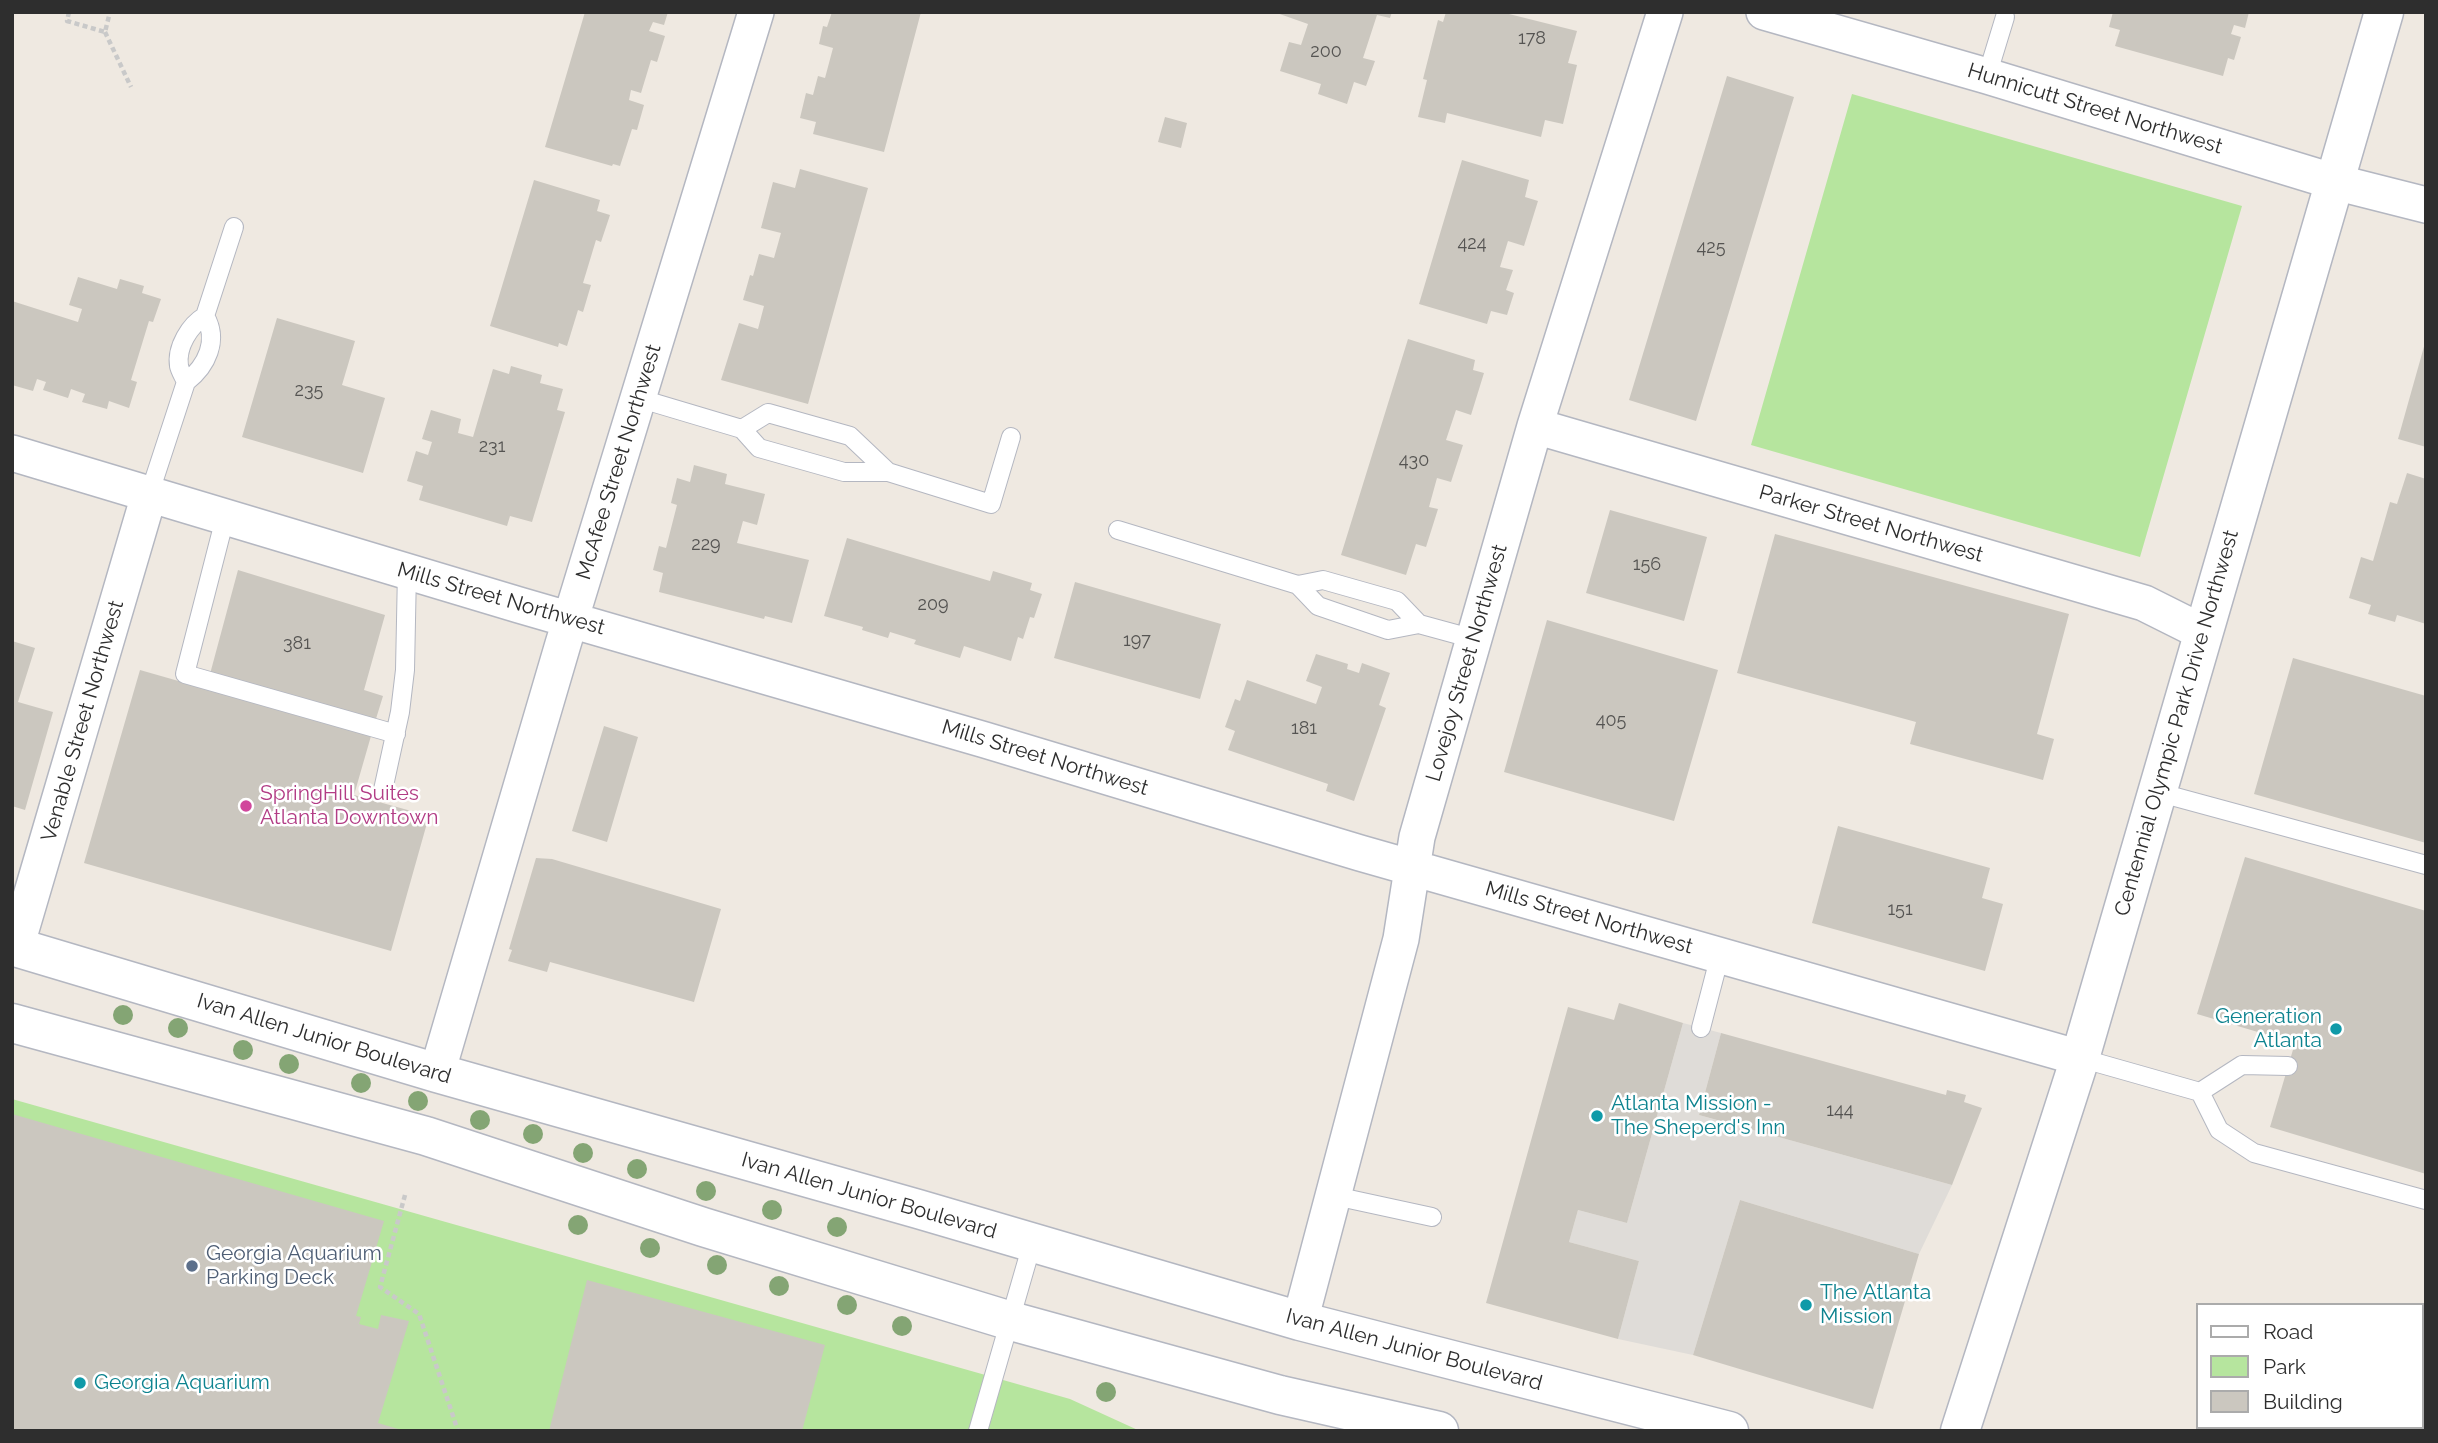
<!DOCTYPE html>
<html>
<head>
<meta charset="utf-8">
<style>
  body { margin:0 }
  #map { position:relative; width:2438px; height:1443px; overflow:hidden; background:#efe9e1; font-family:Raleway,sans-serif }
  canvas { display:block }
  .frame { position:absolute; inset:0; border:14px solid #2e2e2e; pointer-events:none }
  .legend { position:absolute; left:2196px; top:1303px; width:228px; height:126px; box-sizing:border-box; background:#fff; border:2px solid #ababab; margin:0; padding:9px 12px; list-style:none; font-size:21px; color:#2e2e2e }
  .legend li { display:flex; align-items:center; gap:14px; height:35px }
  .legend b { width:35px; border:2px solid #ababab }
</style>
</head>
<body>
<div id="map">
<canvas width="2438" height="1443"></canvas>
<div class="frame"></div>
<ul class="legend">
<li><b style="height:9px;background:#fff"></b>Road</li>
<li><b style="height:19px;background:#b6e59e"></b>Park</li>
<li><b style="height:19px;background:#cbc7bf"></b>Building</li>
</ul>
</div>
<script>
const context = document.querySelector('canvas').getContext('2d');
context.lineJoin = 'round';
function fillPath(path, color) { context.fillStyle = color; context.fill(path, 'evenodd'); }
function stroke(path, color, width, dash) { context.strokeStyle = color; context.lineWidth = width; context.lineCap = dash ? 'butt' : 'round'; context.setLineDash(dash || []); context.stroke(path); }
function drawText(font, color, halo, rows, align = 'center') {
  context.font = font + ' Raleway,sans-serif'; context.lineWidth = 5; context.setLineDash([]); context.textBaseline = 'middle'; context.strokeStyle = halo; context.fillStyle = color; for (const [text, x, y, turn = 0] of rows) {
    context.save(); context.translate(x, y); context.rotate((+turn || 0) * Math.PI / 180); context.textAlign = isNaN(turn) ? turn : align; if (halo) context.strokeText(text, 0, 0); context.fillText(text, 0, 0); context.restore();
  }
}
const green = new Path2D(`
  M1852,94L2242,206L2140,557L1751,445Z
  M12,1099L1070,1399L1140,1431H12Z`);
const plaza = new Path2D(`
  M1683,1023L1721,1033L1699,1115L1952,1185L1919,1254L1740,1200L1693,1355L1618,1339L1639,1261L1569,1242L1578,1210L1627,1223Z`);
const building = new Path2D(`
  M585,12H668L664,25L653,22L649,31L665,36L657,62L651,60L641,93L631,90L629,100L644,105L637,130L632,129L620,166L613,164L612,166L545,147Z
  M832,12H921L884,152L813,134L816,122L800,118L806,93L813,95L818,76L825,78L833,48L819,44L823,26L827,27Z
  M1274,12H1392L1390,18L1377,15L1363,58L1375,61L1366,86L1354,82L1347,104L1318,94L1321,84L1280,71L1289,42L1301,45L1308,24Z
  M1446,12H1501L1577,31L1568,63L1577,65L1563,124L1545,120L1541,137L1447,113L1445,123L1418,117L1427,80L1423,79L1438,20L1443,22Z
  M2113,12H2249L2245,28L2234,25L2231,34L2241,37L2234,60L2228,58L2223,76L2115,46L2120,30L2109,27Z
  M1727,76L1794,97L1696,421L1629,400Z
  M1165,117L1187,123L1181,148L1158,142Z
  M1462,160L1529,180L1525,197L1538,201L1524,246L1508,241L1500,267L1513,270L1506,290L1514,293L1507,315L1491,311L1487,324L1419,304Z
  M800,169L868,188L808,404L721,380L739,323L758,329L764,306L743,300L750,275L753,276L759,254L774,258L781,233L761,228L773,182L795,188Z
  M534,180L600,200L597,211L610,215L601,242L596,240L583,283L591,285L583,312L578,310L567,346L559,343L558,347L490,326Z
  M78,277L117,289L120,279L144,286L142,293L161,299L153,322L149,321L131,380L137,382L129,408L109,401L107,409L82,402L85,394L71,389L68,398L43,390L46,382L37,379L33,391L12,385V301L78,322L82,309L69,305Z
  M277,318L355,341L342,385L385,398L363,473L242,437Z
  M1408,339L1475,360L1473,370L1484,373L1471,415L1456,410L1446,440L1463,445L1451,482L1437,478L1429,507L1438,509L1426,547L1416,544L1406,575L1341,555Z
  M2425,343H2426V447L2398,439Z
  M511,366L542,375L540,383L563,389L557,410L565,412L532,522L510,516L507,526L419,500L423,486L407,481L416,451L428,455L432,442L422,439L431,410L461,419L458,433L473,437L493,369L509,374Z
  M694,465L727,474L725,484L765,494L757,525L743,521L737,543L809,560L792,623L765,616L764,619L659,592L663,573L653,570L659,546L666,548L677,505L671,503L677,478L690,482Z
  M2407,473L2426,479V624L2397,615L2395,622L2368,614L2371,605L2349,598L2361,557L2373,561L2390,502L2397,504Z
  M1610,510L1707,537L1684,621L1586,593Z
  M1775,534L2069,614L2037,734L2054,739L2043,780L1910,744L1916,722L1737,673Z
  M847,538L990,581L993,571L1032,583L1030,590L1042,594L1034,618L1030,617L1023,639L1018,637L1011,661L964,646L960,658L914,644L916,640L890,632L888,638L862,630L863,627L824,616Z
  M238,570L385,615L364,690L383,696L375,722L210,674Z
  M1075,582L1221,624L1200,699L1054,658Z
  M1547,620L1718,670L1674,821L1504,772Z
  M12,641L35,648L18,702L53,712L25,810L12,806Z
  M1316,654L1348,664L1347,669L1359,673L1362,663L1390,673L1379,705L1386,708L1354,801L1326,791L1328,784L1228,750L1235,731L1225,727L1235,699L1240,701L1247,680L1316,704L1322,687L1306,681Z
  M2293,658L2426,696V843L2254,794Z
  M140,670L371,736L354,795L429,816L391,951L84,863Z
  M604,726L638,737L607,842L572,831Z
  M1838,826L1990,868L1982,898L2003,904L1985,971L1812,923Z
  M2245,857L2426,911V1174L2270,1127L2295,1043L2197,1014Z
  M536,858L552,859L721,909L694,1002L550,962L547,972L508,961L512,950L509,949Z
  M1619,1003L1683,1023L1627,1223L1578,1210L1569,1242L1639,1261L1618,1339L1486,1303L1568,1007L1614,1020Z
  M1721,1033L1946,1095L1947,1090L1966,1095L1964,1102L1982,1108L1952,1185L1699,1115Z
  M12,1114L384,1221L356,1316L361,1317L359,1324L378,1329L381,1315L409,1321L378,1423L405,1431H12Z
  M1740,1200L1919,1254L1873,1409L1693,1355Z
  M587,1280L825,1345L802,1431H549Z`);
const path = new Path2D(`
  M69,12L67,21L105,32L110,12
  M105,32L131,87
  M405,1195L380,1287L419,1314L458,1431`);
const lane = new Path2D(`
  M1987,76L2005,17
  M205,316C219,340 207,366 186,382C184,377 180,371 179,366C176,347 190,325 205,316L234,227
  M638,398L742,429L759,448L844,472H888L991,504L1011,437
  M742,429L768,413L850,436L888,472
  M149,495L186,382
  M225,518L185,674L396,734
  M1118,530L1298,585L1318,606L1388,630L1419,624L1474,639
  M1298,585L1323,580L1397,601L1419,624
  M383,790L400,712L405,670L407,571
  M2157,792L2426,865
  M1701,1028L1720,955
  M2080,1058L2200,1092L2219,1130L2254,1153L2426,1200
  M2200,1092L2242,1065L2288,1066
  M1335,1196L1432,1217
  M978,1431L1032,1244`);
const street = new Path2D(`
  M1764,12L1987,76L2335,182L2426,205
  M1535,426L2144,603L2204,633
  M12,453L519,605L985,740L1360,853L2080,1058
  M16,947L149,495
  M437,1073L563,644L756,12
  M1300,1321L1401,939L1417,837L1535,426L1665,12`);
const secondary = new Path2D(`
  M12,946L437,1073L918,1209L1300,1321L1729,1431
  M12,1023L426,1136L703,1227L1011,1321L1280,1395L1439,1431
  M1960,1431L2080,1058L2384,12`);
const trees = [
  [123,1015],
  [178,1028],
  [243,1050],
  [289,1064],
  [361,1083],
  [418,1101],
  [480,1120],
  [533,1134],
  [583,1153],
  [637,1169],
  [706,1191],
  [772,1210],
  [578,1225],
  [837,1227],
  [650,1248],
  [717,1265],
  [779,1286],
  [847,1305],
  [902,1326],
  [1106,1392]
];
const markers = [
  [246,806,7,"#d1479c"],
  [2336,1029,7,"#0f9aa8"],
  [1597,1116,7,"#0f9aa8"],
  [192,1266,7,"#5c6f8a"],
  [1806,1305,7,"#0f9aa8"],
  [80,1383,7,"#0f9aa8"]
];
const numberNames = [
  ["178",1532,39],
  ["200",1326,52],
  ["424",1472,244],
  ["425",1711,248],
  ["235",309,391],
  ["231",492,447],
  ["430",1414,461],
  ["229",706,545],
  ["156",1647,565],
  ["209",933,605],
  ["197",1137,641],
  ["381",297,644],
  ["405",1611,721],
  ["181",1304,729],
  ["151",1900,910],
  ["144",1840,1111]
];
const streetNames = [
  ["Hunnicutt Street Northwest",2095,109,17],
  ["McAfee Street Northwest",619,462,-73],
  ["Parker Street Northwest",1871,524,16],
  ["Mills Street Northwest",501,599,16],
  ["Lovejoy Street Northwest",1467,663,-74],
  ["Venable Street Northwest",83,721,-74],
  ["Centennial Olympic Park Drive Northwest",2177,723,-74],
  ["Mills Street Northwest",1045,758,17],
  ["Mills Street Northwest",1589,918,16],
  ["Ivan Allen Junior Boulevard",324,1039,17],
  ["Ivan Allen Junior Boulevard",869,1196,16],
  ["Ivan Allen Junior Boulevard",1414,1350,15]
];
const hotelNames = [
  ["SpringHill Suites",260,794],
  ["Atlanta Downtown",260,818]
];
const cultureNames = [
  ["Generation",2322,1017,"right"],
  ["Atlanta",2322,1041,"right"],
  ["Atlanta Mission -",1611,1104],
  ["The Sheperd's Inn",1611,1128],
  ["The Atlanta",1820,1293],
  ["Mission",1820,1317],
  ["Georgia Aquarium",94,1383]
];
const serviceNames = [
  ["Georgia Aquarium",206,1254],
  ["Parking Deck",206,1278]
];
fillPath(green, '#b6e59e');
fillPath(plaza, '#dfdcd8');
fillPath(building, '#cbc7bf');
stroke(lane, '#b4b7c1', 20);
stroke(street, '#b4b7c1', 38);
stroke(secondary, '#b4b7c1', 41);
stroke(path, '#c9c9c9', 4.5, [5, 3.5]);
stroke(lane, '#fff', 18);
stroke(street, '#fff', 35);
stroke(secondary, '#fff', 38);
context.fillStyle = '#84a574';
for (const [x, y] of trees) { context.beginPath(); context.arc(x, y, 10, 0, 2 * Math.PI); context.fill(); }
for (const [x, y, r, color] of markers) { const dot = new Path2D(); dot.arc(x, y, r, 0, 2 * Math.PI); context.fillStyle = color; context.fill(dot); stroke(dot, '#fff', 2.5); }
drawText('18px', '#555452', null, numberNames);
drawText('21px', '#2e2e2e', '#fff', streetNames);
drawText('21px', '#b23c85', '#fff', hotelNames, 'left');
drawText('21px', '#0d838f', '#fff', cultureNames, 'left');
drawText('21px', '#4e5e75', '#fff', serviceNames, 'left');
</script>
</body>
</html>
